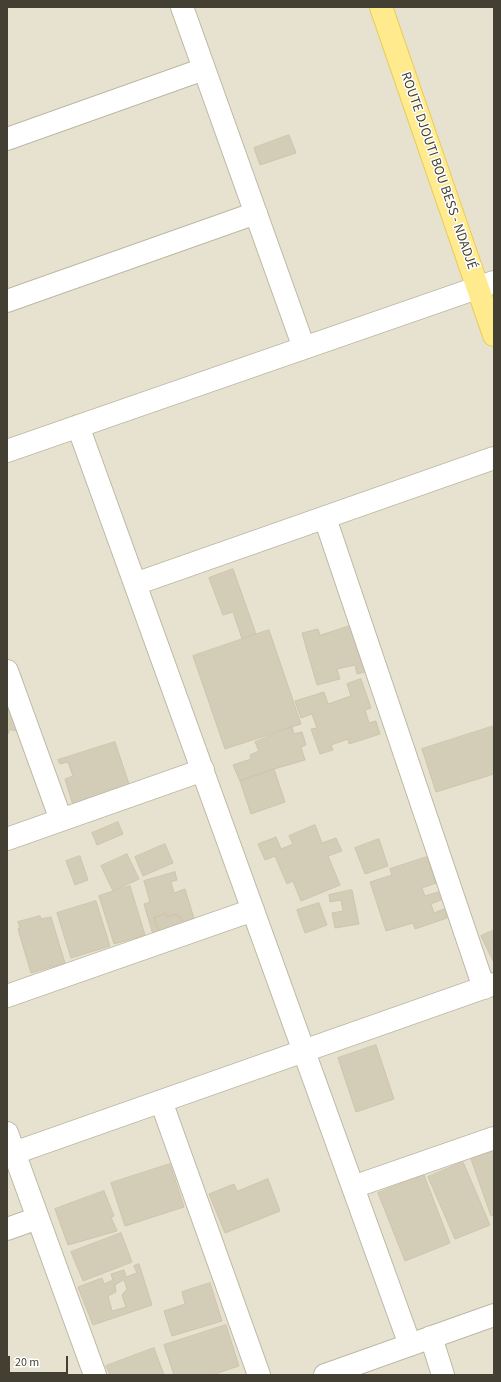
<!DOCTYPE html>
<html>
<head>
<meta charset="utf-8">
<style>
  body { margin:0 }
  #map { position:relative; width:501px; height:1382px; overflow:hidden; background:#f2efe2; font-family:"Source Sans 3",sans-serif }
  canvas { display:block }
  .frame { position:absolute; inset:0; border:8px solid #433f32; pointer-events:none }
  .scale { position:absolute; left:8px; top:1356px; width:60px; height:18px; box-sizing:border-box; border:2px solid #433f32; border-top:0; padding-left:5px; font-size:12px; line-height:14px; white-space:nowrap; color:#433f32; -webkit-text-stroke:3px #fff; paint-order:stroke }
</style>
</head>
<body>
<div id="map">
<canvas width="501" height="1382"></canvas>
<div class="frame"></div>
<div class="scale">20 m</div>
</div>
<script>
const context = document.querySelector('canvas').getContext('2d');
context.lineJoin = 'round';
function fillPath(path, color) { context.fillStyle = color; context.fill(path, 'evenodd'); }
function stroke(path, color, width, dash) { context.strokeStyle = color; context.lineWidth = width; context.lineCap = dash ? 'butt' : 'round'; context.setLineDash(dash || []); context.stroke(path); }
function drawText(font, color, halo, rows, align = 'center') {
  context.font = font + ' "Source Sans 3",sans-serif'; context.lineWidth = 3; context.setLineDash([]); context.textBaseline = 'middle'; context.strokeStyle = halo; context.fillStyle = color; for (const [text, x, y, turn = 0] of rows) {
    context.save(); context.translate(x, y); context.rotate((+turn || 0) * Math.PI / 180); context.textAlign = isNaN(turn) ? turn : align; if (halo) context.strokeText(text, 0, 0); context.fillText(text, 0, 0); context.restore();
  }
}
const residential = new Path2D(`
  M7,7H494V1375H7Z`);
const building = new Path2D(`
  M289,135L296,153L260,165L254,148Z
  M233,569L256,634L242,639L233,612L223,615L209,578Z
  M356,624L369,671L357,674L355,665L337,669L340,679L317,685L302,633L318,629L320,635Z
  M269,630L301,724L225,749L193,656Z
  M361,679L371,708L365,710L369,723L376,721L380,734L349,744L348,739L331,745L333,750L320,754L311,729L317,728L312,714L301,718L295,701L324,692L328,704L351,696L347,684Z
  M7,693L20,729L13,731V729L8,731L9,733H7Z
  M494,726V774L436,792L422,749Z
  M292,727L294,734L302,732L306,745L301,747L305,760L274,769L240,781L233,765L251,759L250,755L259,751L255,742Z
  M115,742L130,787L73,805L65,779L73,776L68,762L60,764L58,760Z
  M274,769L285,802L251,814L240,781Z
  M118,822L123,834L97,845L92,833Z
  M315,825L322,843L336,838L342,851L328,856L340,885L301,901L293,881L287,884L275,856L265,860L258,844L276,837L281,849L293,844L289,836Z
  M379,839L388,866L365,874L355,848Z
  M165,844L173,863L143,876L135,857Z
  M127,854L139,879L113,891L101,866Z
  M80,856L88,880L75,885L66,861Z
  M427,857L436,883L422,888L425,896L438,892L441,900L431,904L434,913L444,909L447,918L415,929L413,923L386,931L370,882L392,875L390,869Z
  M175,872L177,880L171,882L174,893L185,889L196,925L154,938L144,904L150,902L144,881ZM166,914L167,917L177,914L179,918L181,917L184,926L160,934L154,918Z
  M130,886L145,935L114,944L99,896Z
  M352,890L359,924L335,928L332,913L343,911L341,900L330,902L329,895Z
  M96,901L110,946L71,958L57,913Z
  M319,903L327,925L305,933L297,910Z
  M166,914L167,917L177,914L179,918L181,917L184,926L160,934L154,918Z
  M40,916L41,919L51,917L65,963L31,973L18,929L20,928L18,922Z
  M494,930V960L493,961L481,936Z
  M376,1045L394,1099L356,1112L338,1058Z
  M494,1151V1215L491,1216L471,1159Z
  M463,1162L490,1225L455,1239L428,1177Z
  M170,1164L184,1207L125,1226L111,1183Z
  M424,1175L450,1243L405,1261L378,1193Z
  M268,1179L280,1211L225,1233L209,1194L234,1184L237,1191Z
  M104,1191L114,1216L111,1217L117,1231L68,1245L55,1209Z
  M121,1233L132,1262L83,1281L71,1252Z
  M139,1264L152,1305L93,1325L78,1287L102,1278L104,1284L113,1280L111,1274L124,1270L126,1277L137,1273L134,1266ZM124,1280L127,1289L122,1295L126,1307L112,1311L108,1296L116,1292L115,1285Z
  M210,1283L222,1321L172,1336L164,1311L185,1304L182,1292Z
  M226,1325L239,1366L212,1375H174L164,1345Z
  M154,1348L164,1375H110L106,1366Z`);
const minor = new Path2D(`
  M182,7L304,348
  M7,139L204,69
  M7,301L256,213
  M78,426L410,1345
  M7,451L494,282
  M325,518L484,988
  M135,584L494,458
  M7,671L61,820
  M7,839L203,770
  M7,996L253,910
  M161,1101L259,1375
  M7,1133L95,1375
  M14,1153L494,984
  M353,1187L494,1138
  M7,1229L38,1218
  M431,1337L443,1375
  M325,1375L494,1315`);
const major = new Path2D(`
  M381,7L494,335`);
const streetNames = [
  ["ROUTE DJOUTI BOU BESS - NDADJÉ",438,171,71]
];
fillPath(residential, '#e6e2cf');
fillPath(building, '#d3ccb7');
stroke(building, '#cfc5aa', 1);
stroke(minor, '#bdb8a4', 24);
stroke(major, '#e9cd59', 24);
stroke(minor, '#fff', 22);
stroke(major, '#ffeb8e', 22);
drawText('14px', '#433f32', '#fff', streetNames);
</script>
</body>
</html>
